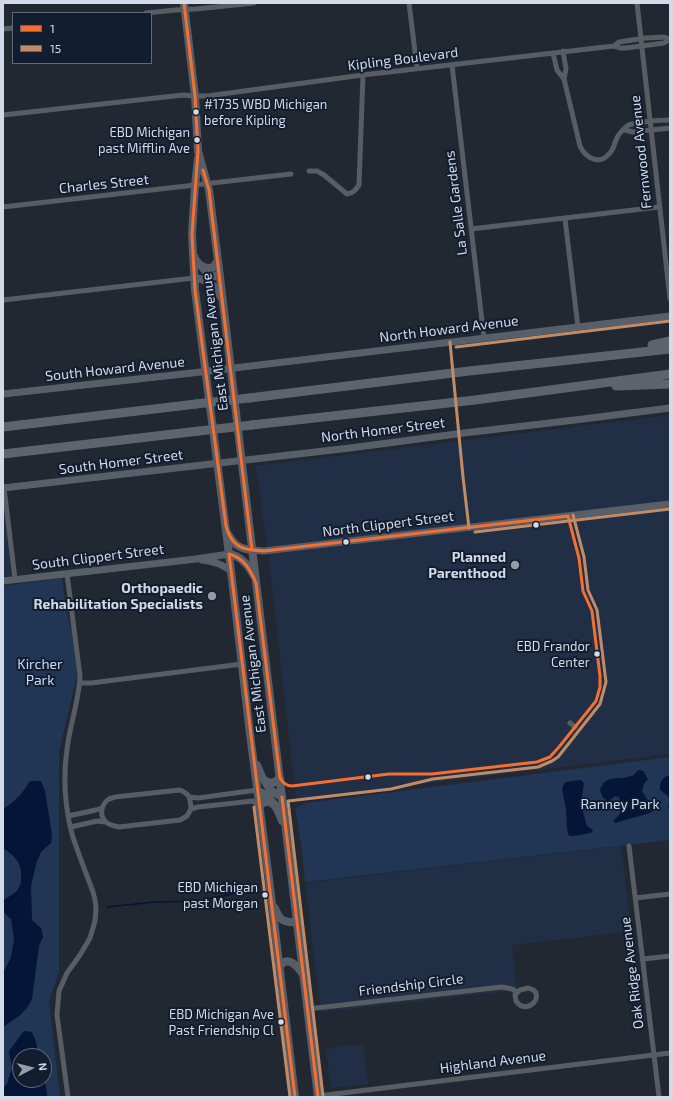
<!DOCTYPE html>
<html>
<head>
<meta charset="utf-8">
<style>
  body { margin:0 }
  #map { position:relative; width:673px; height:1100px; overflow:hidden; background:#222832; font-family:"Exo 2",sans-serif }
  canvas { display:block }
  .frame { position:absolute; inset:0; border:4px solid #d2dae7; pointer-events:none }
  .legend { position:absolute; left:12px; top:12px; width:140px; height:52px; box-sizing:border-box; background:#121d2f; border:1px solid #5f6979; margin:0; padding:5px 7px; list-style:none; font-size:12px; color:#d2dae7 }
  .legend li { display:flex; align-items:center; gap:8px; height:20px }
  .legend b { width:20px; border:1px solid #5f6979 }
  .north { position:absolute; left:12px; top:1048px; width:40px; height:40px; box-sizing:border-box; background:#121d2f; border:1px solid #5f6979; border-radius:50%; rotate:83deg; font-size:11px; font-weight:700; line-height:16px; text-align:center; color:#d2dae7 }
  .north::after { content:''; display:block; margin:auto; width:14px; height:18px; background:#949ca8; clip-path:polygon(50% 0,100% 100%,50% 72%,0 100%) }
</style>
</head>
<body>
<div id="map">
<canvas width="673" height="1100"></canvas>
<div class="frame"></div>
<ul class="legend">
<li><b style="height:5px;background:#f46f30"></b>1</li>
<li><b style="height:5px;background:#c18c65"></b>15</li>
</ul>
<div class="north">N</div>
</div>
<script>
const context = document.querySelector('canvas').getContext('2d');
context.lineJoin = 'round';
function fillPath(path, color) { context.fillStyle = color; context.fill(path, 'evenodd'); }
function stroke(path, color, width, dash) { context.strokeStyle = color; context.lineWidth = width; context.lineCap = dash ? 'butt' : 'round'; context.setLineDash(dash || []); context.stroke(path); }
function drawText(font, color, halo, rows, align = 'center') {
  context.font = font + ' "Exo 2",sans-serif'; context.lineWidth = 4; context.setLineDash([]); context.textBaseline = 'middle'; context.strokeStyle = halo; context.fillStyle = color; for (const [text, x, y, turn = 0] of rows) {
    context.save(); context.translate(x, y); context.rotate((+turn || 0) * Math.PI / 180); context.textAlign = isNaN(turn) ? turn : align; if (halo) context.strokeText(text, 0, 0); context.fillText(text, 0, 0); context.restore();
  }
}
const built = new Path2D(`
  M670,415V754L296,799L269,560L256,466Z
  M3,499L12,576L3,577Z
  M621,846L631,931L512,945L517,990L321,1012L305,883Z
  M363,1044L368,1084L331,1088L326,1049Z`);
const green = new Path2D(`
  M62,578L66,611L72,634L77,676L59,752V971L49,1002L60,1097H3V586ZM20,1056H44V1080H20Z
  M670,757V840L305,882L302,851L295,808L305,803Z`);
const water = new Path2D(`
  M638,770L643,771L648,779L644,784L642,791L646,798L653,804L654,810L650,813L615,823L613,821L619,815L623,806L619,797L615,796L609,801L603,798L600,790C605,778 609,779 621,778C626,778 630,776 634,775Z
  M670,775V809L668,807C671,797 668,796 660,790C660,782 662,777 670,775Z
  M581,780L584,784L582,795L583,812L587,826L593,830L591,833L574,836H569L567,829L566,809L562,789L565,782Z
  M30,781H41L45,791L52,835L51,843L41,852L37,861L31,886L32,920L41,928L43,937L39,946L32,999L27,1008L19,1016L3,1027V973L11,957L14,940L11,919C3,913 3,911 3,901C8,896 16,894 19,887C21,884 21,881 21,878C23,864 14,855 3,848V809C16,801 22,794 30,781Z
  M24,1031L32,1032L36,1042L39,1056H20V1080H44V1078L47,1092V1097H3V1089L7,1084L12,1068L9,1051Z`);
const stream = new Path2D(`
  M107,907L154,902L196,901L238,893`);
const street = new Path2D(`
  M409,3L417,68
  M637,3L670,299
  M146,13L175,10L196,9L254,3
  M3,29L13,28
  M614,46L620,48H626L664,43L670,39
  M563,51L566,69L564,79
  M553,53L557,70L564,79L580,146C585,157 599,166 609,154C614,150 614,143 617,138C619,133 624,129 627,126C632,122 662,120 670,120
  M452,65L484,338
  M3,115L183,95L195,96H207L363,75L614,46L619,42L646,38L664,37L669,39
  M625,130L633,132L670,128
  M309,171H317L324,175L347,194C353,193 355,191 359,185L363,75
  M3,207L291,174
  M565,219L578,327
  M471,229L659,207
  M3,300L194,278
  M4,488L15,579
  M67,574L80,676C79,701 70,724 67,749C63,777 65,807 72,834C78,853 86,873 93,892L95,900L96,909L95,921L90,938L80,955L67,973L59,991L57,1015L68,1097
  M80,683H91L242,664
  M570,723L575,727
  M180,790C191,795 190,798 191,809L187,816L180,820L119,827C114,826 109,825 106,822C99,816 101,804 109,799C111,798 113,798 115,797Z
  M190,797L198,798L257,790
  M191,809L198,807L253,801L259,806
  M68,816L96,810L102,808
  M71,827L97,821L105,822
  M629,846L659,1097
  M635,898L670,894
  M643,959L670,956
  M528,988C548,992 528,1018 516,1001L515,995L520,990Z
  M307,1009L502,987L512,989L517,992
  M318,1096L670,1053`);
const secondary = new Path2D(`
  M3,394L192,373L670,316
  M3,488L350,448L464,433L575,420L670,408
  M252,550L264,551L670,504
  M202,560C214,561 222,564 231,571
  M3,581L196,559L229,554`);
const primary = new Path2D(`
  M184,3L195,96L198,151L209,190L220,277L249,523L318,1097
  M198,158L195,186L192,234L195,290L229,554L250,734L269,879L295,1097
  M193,254C197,263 201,269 212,268L218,261
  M201,266C206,273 212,277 220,277
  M194,278C207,279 215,285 221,297
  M228,534C234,545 240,549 252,550
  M229,554C241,556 249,566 254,576
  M257,765L263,779L267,782L273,783L280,778
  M264,780L270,790L282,797
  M257,790L267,796L275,805
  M259,806C272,794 278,810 282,821
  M275,908C279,920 284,923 297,922
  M279,967C288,955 296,965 302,973`);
const highway = new Path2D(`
  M652,345L670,341
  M616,386L670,384
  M249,398L469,371L670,349
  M252,425L475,400L670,374
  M3,427L196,404
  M3,454L199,431`);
const highwayBridge = new Path2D(`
  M196,404L249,398
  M199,431L252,425`);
const bus1 = new Path2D(`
  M184,3L195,96L198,151L192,234L195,290L226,526C232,548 243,550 264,551L568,516
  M203,170L209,190L252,550
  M282,797L318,1097
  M295,1097L229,554C244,558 250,569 256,583L280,778C283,783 286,786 292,786L389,774H432L537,762L550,757L559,747L596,701L600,687V676L592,611L583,591L579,558L568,516`);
const bus2 = new Path2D(`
  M450,342L463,477L469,528
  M456,347L670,321
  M475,532L670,509
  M254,807L290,1097
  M323,1096L288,801L391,789L433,779L538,767L552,761L558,757L600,704L606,682L597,610L588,590L584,557L573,515`);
const markers = [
  [196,112,3.5,"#d2dae7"],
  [197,140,3.5,"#d2dae7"],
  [536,525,3.5,"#d2dae7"],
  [346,542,3.5,"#d2dae7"],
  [515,565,5,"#949ca8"],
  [212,596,5,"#949ca8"],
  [597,654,3.5,"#d2dae7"],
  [368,777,3.5,"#d2dae7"],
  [265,895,3.5,"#d2dae7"],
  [281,1022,3.5,"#d2dae7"]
];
const busNames = [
  ["#1735 WBD Michigan",204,105,"left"],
  ["before Kipling",204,121,"left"],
  ["EBD Michigan",190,133],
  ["past Mifflin Ave",190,149],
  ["EBD Frandor",590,647],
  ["Center",590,663],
  ["EBD Michigan",258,888],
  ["past Morgan",258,904],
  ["EBD Michigan Ave",274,1015],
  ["Past Friendship Cl",274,1031]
];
const streetNames = [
  ["Kipling Boulevard",403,59,-7],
  ["Fernwood Avenue",641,152,-96],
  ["Charles Street",104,184,-6],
  ["La Salle Gardens",456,203,-97],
  ["North Howard Avenue",449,329,-7],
  ["East Michigan Avenue",215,342,-97],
  ["South Howard Avenue",115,369,-6],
  ["North Homer Street",383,430,-7],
  ["South Homer Street",121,462,-7],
  ["North Clippert Street",388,524,-7],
  ["South Clippert Street",98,557,-7],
  ["East Michigan Avenue",253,664,-97],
  ["Oak Ridge Avenue",632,973,-97],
  ["Friendship Circle",411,985,-7],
  ["Highland Avenue",493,1062,-7]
];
const poiNames = [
  ["Planned",506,557],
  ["Parenthood",506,573],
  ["Orthopaedic",203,588],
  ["Rehabilitation Specialists",203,604]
];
const parkNames = [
  ["Kircher",40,664],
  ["Park",40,680],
  ["Ranney Park",620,804]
];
fillPath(built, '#212f46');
fillPath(green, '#213555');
fillPath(water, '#041538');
stroke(stream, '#041538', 1.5);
stroke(street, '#585d64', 5);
stroke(secondary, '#595f68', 7);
stroke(primary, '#585e68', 8);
stroke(highway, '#5e646e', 9);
stroke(highwayBridge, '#5e646e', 9);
stroke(bus1, '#f46f30', 3);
stroke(bus2, '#c18c65', 3);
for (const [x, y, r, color] of markers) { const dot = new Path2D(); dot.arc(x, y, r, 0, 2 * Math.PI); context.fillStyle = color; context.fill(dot); stroke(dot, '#121d2f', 1.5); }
drawText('13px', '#d2dae7', '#121d2f', busNames, 'right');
drawText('14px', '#d2dae7', '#121d2f', streetNames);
drawText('bold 14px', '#d2dae7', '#121d2f', poiNames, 'right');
drawText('14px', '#c9dbf7', '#121d2f', parkNames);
</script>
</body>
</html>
